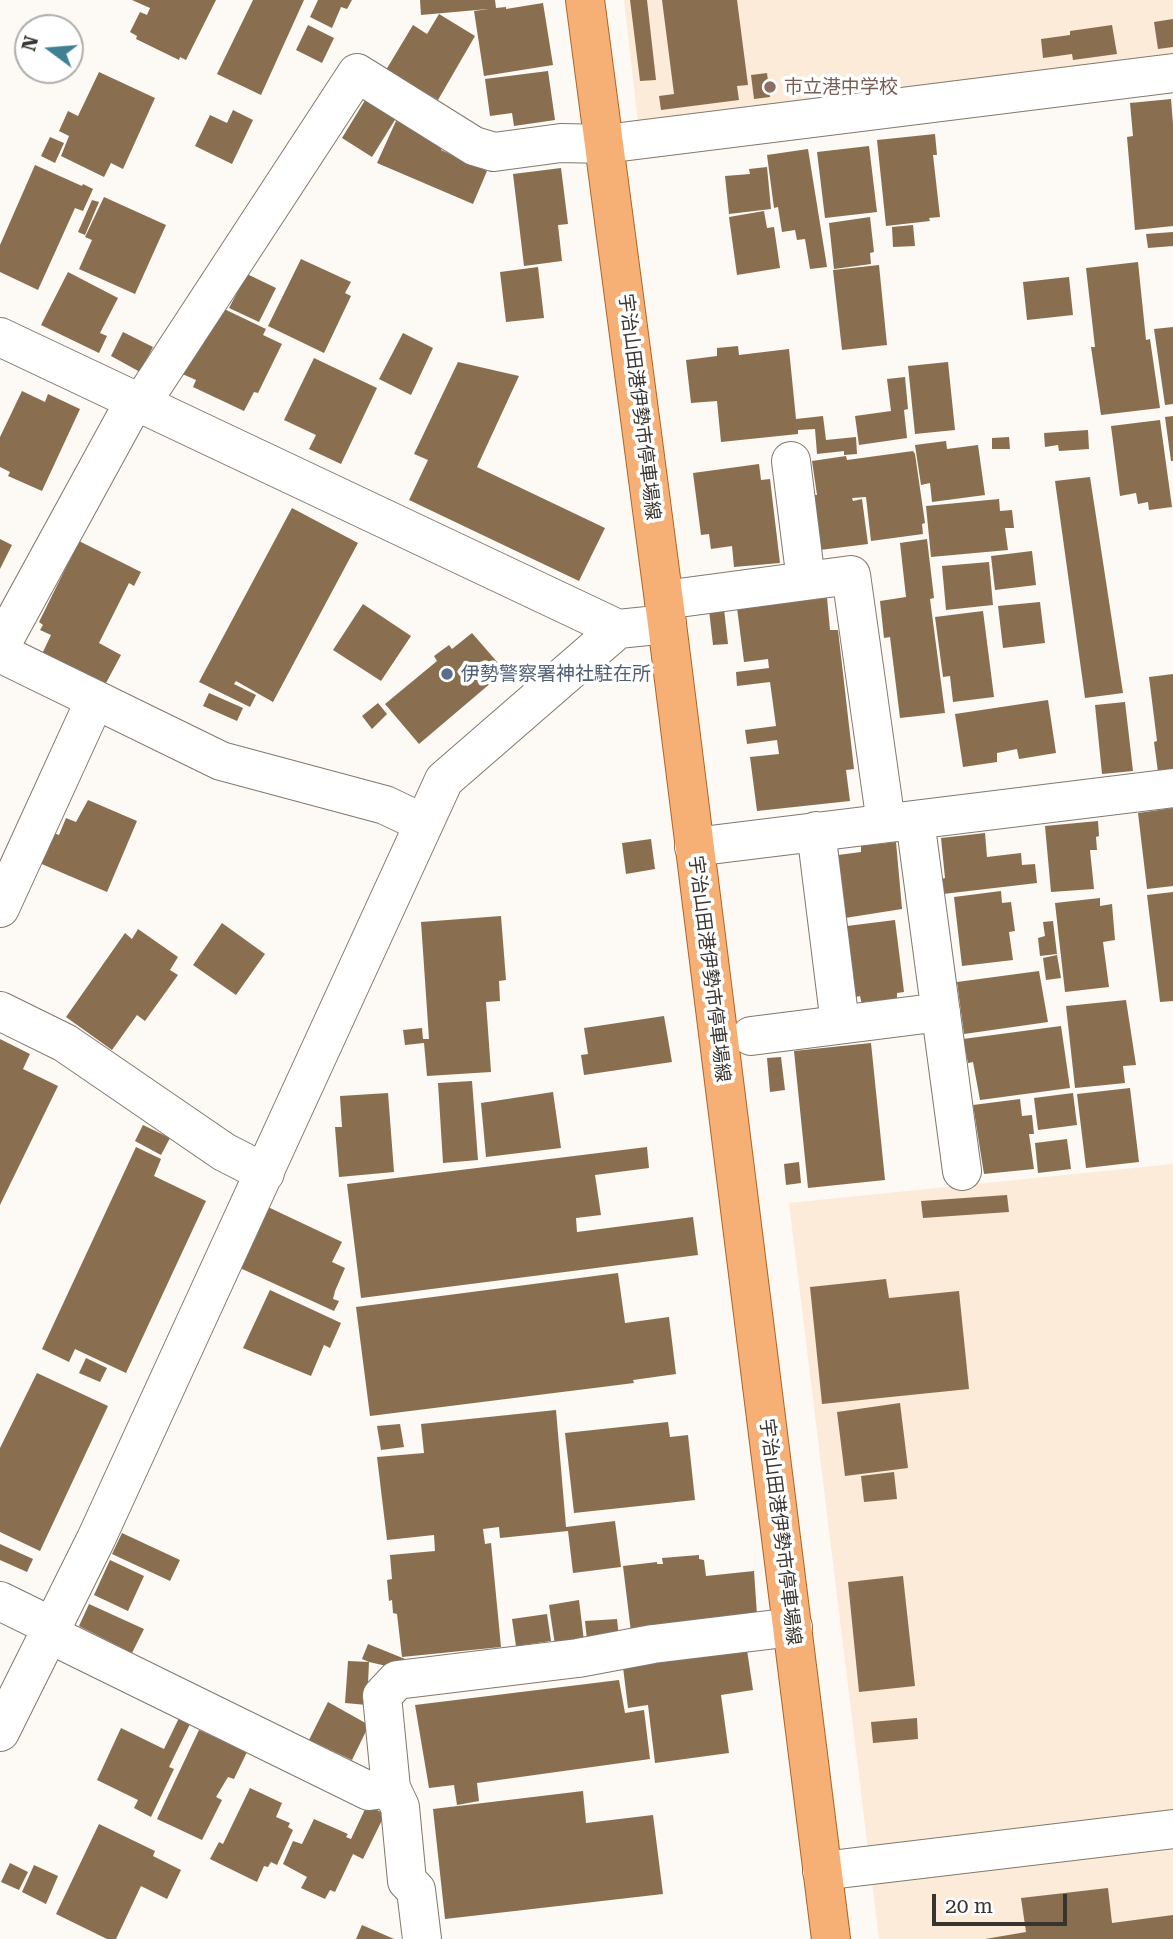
<!DOCTYPE html>
<html>
<head>
<meta charset="utf-8">
<style>
  body { margin:0 }
  #map { position:relative; width:1173px; height:1939px; overflow:hidden; background:#fdf9f4; font-family:"Roboto Serif",serif }
  canvas { display:block }
  .north { position:absolute; left:14px; top:14px; width:70px; height:70px; box-sizing:border-box; background:#fff; border:2px solid #afaeac; border-radius:50%; rotate:286deg; font-size:19px; font-weight:700; line-height:28px; text-align:center; color:#38342f }
  .north::after { content:''; display:block; margin:auto; width:24px; height:32px; background:#3f8193; clip-path:polygon(50% 0,100% 100%,50% 72%,0 100%) }
  .scale { position:absolute; left:932px; top:1894px; width:135px; height:32px; box-sizing:border-box; border:4px solid #38342f; border-top:0; padding-left:9px; font-size:21px; line-height:24px; white-space:nowrap; color:#38342f; -webkit-text-stroke:5px #fff; paint-order:stroke }
</style>
</head>
<body>
<div id="map">
<canvas width="1173" height="1939"></canvas>
<div class="north">N</div>
<div class="scale">20 m</div>
</div>
<script>
const context = document.querySelector('canvas').getContext('2d');
context.lineJoin = 'round';
function fillPath(path, color) { context.fillStyle = color; context.fill(path, 'evenodd'); }
function stroke(path, color, width, dash) { context.strokeStyle = color; context.lineWidth = width; context.lineCap = dash ? 'butt' : 'round'; context.setLineDash(dash || []); context.stroke(path); }
function drawText(font, color, halo, rows, align = 'center') {
  context.font = font + ' "Roboto Serif","Noto Sans JP",serif'; context.lineWidth = 7; context.setLineDash([]); context.textBaseline = 'middle'; context.strokeStyle = halo; context.fillStyle = color; for (const [text, x, y, turn = 0] of rows) {
    context.save(); context.translate(x, y); context.rotate((+turn || 0) * Math.PI / 180); context.textAlign = isNaN(turn) ? turn : align; if (halo) context.strokeText(text, 0, 0); context.fillText(text, 0, 0); context.restore();
  }
}
const built = new Path2D(`
  M624,0H1173V53L638,122Z
  M1173,1164V1939H879L789,1203Z`);
const building = new Path2D(`
  M132,0H216L186,60L180,57L179,60L136,39L137,36L130,32L140,12L147,15L150,8Z
  M253,0H304L261,95L217,74Z
  M318,0H352L347,9L341,7L332,28L310,17Z
  M420,0H495L496,8L506,7V9L543,3L553,65L484,76L474,11L488,9L421,15Z
  M630,0H647L656,80L640,81Z
  M662,0H737L748,85L737,86L739,100L661,110L659,96L674,94Z
  M439,14L475,36L438,100L386,70L413,25L427,34Z
  M1173,19V47L1158,49L1154,22Z
  M308,25L334,38L322,63L296,50Z
  M1112,25L1117,54L1073,60L1072,54L1043,58L1041,39L1070,35V31Z
  M548,71L555,120L514,126L512,113L490,116L485,79Z
  M99,72L155,98L123,169L111,163L104,177L61,156L69,136L59,131L68,111L78,116Z
  M767,73L770,97L754,99L751,75Z
  M367,97L398,115L372,157L342,138Z
  M1171,99L1173,124V226L1135,230L1127,137L1133,136L1130,103Z
  M233,110L253,120L232,164L195,146L210,115L227,123Z
  M396,121L444,143L441,150L487,171L473,204L377,163Z
  M935,134L937,155H933L940,217L929,218L930,221L886,226L877,140Z
  M50,137L64,143L55,163L41,156Z
  M869,146L877,212L825,218L817,152Z
  M808,149L827,267L810,269L805,239L797,240L795,230L782,232L778,207L774,208L767,155Z
  M35,165L82,186L83,184L93,189L83,211L75,208L38,290L0,272V245Z
  M767,167L771,209L729,214L725,176L750,174L749,169Z
  M561,168L568,224L558,225L562,261L524,266L513,174Z
  M104,197L166,225L135,294L79,269L92,240L85,237Z
  M92,200L99,202L85,235L78,232Z
  M764,211L767,228L774,227L780,268L737,275L729,217Z
  M870,217L874,252L870,253L871,264L834,269L829,223Z
  M913,225L915,246L893,247L892,227Z
  M1173,232V246L1148,248L1146,234Z
  M301,259L351,282L345,293L351,296L324,353L268,326Z
  M1138,262L1146,340L1150,339L1160,408L1101,415L1091,347H1095L1086,268Z
  M879,265L887,345L842,350L833,270Z
  M538,267L544,318L506,322L500,272Z
  M68,272L118,298L100,333L107,336L99,353L41,325Z
  M247,274L276,288L259,322L229,308Z
  M1069,277L1073,315L1027,320L1023,282Z
  M222,308L266,329L263,335L282,344L258,393L254,392L244,411L193,387L196,380L180,373Z
  M1173,327V404L1165,405L1154,329Z
  M123,332L153,347L140,372L111,356Z
  M403,333L433,348L411,395L379,379Z
  M738,346L739,355L789,349L796,419L823,416L826,440L856,437L857,454L844,455V451L817,454L815,429L798,430V434L721,442L717,401L691,403L686,360L717,356V348Z
  M314,358L377,388L341,464L309,449L316,435L284,420Z
  M458,362L519,376L477,467L605,528L579,581L409,500L428,460L414,454Z
  M948,362L955,430L915,434L908,366Z
  M905,377L908,409L904,410L907,438L859,445L855,416L891,411L887,379Z
  M22,391L45,402L48,394L80,409L42,491L8,476L10,472L0,467V437Z
  M1173,416V461H1171L1165,417Z
  M1160,420L1172,507L1149,510L1148,502L1138,504L1136,493L1120,496L1111,426Z
  M1088,430L1089,449L1059,451L1058,445L1045,447L1044,433Z
  M1009,437L1010,449H992V438Z
  M946,441L947,449L978,445L985,495L932,502L930,483L921,485L915,445Z
  M913,451L915,454L925,523L922,524L923,534L871,541L866,497L852,498L853,501L862,499L868,544L820,550L813,495H817L812,461L846,456L847,460Z
  M759,464L761,480L770,479L780,563L734,567L732,546L711,549L709,534L701,535L693,473Z
  M1090,477L1123,693L1085,698L1055,481Z
  M999,499L1000,511L1012,510L1014,528H1005L1008,550L931,557L926,506Z
  M292,508L358,543L273,702L236,681L234,684L256,695L250,707L199,682Z
  M0,539L12,545L0,569Z
  M927,539L934,598L930,599L945,713L900,718L890,637L884,638L880,601L906,597L900,543Z
  M79,541L141,572L134,586L129,583L99,643L121,655L106,683L77,669L76,671L42,654L51,635L40,630L43,625L39,622Z
  M1032,551L1036,585L995,590L991,556Z
  M989,562L993,605L946,610L942,566Z
  M827,598L830,630H838L854,769L846,770L850,801L757,811L750,757L779,754L777,740L747,744L745,730L776,726L770,682L737,686L736,672L769,668L768,659L744,662L737,608Z
  M1040,602L1045,643L1003,648L998,606Z
  M363,604L411,636L381,681L333,650Z
  M724,609L728,644L713,645L709,610Z
  M983,611L994,697L953,702L950,676L943,677L935,617Z
  M472,633L505,671L419,744L385,704L437,661L434,656L449,645L452,649Z
  M1173,674V770L1158,772L1154,742L1157,741L1149,677Z
  M209,693L243,708L237,721L203,706Z
  M1048,700L1056,753L1019,759L1017,749L997,753V762L963,767L955,714Z
  M1125,702L1133,771L1102,774L1095,705Z
  M378,703L387,714L372,729L362,716Z
  M88,800L137,821L107,892L37,862L51,832L59,835L66,818L76,822Z
  M1173,808V886L1147,889L1138,813Z
  M1098,821L1099,836L1096,837L1097,850H1090L1094,889L1051,892L1045,826Z
  M985,833L987,857L1021,853L1022,865L1035,864L1037,883L943,894L941,879L945,878L941,838Z
  M651,839L655,869L626,874L622,843Z
  M896,842L902,909L845,918L838,855L861,852V846Z
  M1001,891L1002,903L1011,902L1015,931L1009,932L1013,960L962,966L954,897Z
  M1173,892V1001L1160,1002L1147,895Z
  M1100,898V906L1112,904L1115,940L1103,942L1109,987L1065,992L1055,903Z
  M501,916L506,980L499,981L500,1001L486,1002L491,1072L427,1076L424,1043L405,1045L403,1030L422,1028L423,1039H429L421,922Z
  M895,920L904,992L897,993V999L862,1005L860,996L856,997L847,926Z
  M1053,921L1057,954L1040,956L1038,938L1045,936L1043,922Z
  M222,923L265,954L236,995L193,965Z
  M138,929L178,957L170,970L178,975L145,1021L137,1015L112,1050L66,1017L125,933L132,939Z
  M1057,955L1061,978L1046,980L1043,958Z
  M1039,971L1048,1022L964,1034L957,982Z
  M1126,1000L1136,1065L1123,1066L1125,1083L1075,1088L1066,1006Z
  M664,1016L672,1062L584,1075L581,1055L588,1054L584,1028Z
  M1061,1026L1070,1088L980,1100L973,1062L968,1063L963,1039Z
  M0,1039L30,1054L23,1069L58,1086L0,1205Z
  M871,1043L885,1180L808,1188L794,1051Z
  M781,1057L785,1090L770,1092L767,1058Z
  M472,1081L478,1160L443,1163L438,1083Z
  M1130,1088L1139,1162L1086,1168L1077,1094Z
  M553,1092L561,1148L486,1157L481,1103Z
  M388,1093L394,1172L339,1177L335,1127H342L340,1096Z
  M1073,1093L1077,1125L1038,1130L1034,1098Z
  M1020,1099L1022,1116L1032,1115L1034,1134H1029L1034,1169L984,1174L973,1105Z
  M143,1125L170,1138L161,1155L135,1141Z
  M1067,1139L1071,1169L1038,1173L1035,1143Z
  M136,1147L161,1159L154,1176L206,1201L126,1373L75,1349L69,1362L42,1349Z
  M647,1147L649,1168L595,1175L601,1215L576,1218L577,1232L693,1217L698,1255L361,1298L347,1184Z
  M799,1162L801,1183L786,1185L784,1164Z
  M1007,1195L1009,1212L923,1218L921,1201Z
  M268,1207L342,1242L332,1262L345,1268L335,1291L333,1299L339,1301L334,1311L240,1268Z
  M618,1273L625,1323L669,1317L676,1374L633,1380L634,1383L370,1416L356,1307Z
  M886,1279L889,1298L959,1291L969,1389L822,1404L810,1287Z
  M270,1290L341,1323L330,1348L324,1345L311,1376L243,1348Z
  M86,1358L107,1368L100,1382L79,1373Z
  M37,1373L108,1406L40,1551L0,1532V1448Z
  M900,1403L908,1468L845,1476L837,1412Z
  M556,1410L566,1527L615,1521L621,1567L573,1573L568,1531L500,1538L499,1527L483,1529L485,1544L491,1543L501,1647L402,1657L397,1614L393,1613L392,1600L389,1601L387,1580L392,1579L390,1555L435,1551L434,1535L387,1540L377,1457L424,1453L421,1424Z
  M668,1422L670,1437L688,1435L695,1500L574,1513L565,1433Z
  M400,1424L404,1447L381,1450L377,1426Z
  M894,1472L897,1499L864,1502L861,1476Z
  M122,1533L180,1560L170,1581L112,1554Z
  M0,1544L33,1559L27,1572L0,1560Z
  M699,1555V1559L704,1560L706,1576L754,1571L757,1615L631,1632L623,1566L657,1562V1564H663L662,1558Z
  M110,1560L144,1576L128,1611L94,1595Z
  M903,1576L915,1686L859,1692L848,1582Z
  M579,1600L584,1641L555,1645L549,1605Z
  M89,1604L144,1629L132,1653L79,1626Z
  M547,1614L551,1641L516,1646L512,1619Z
  M617,1619L619,1637L587,1640L585,1621Z
  M368,1644L405,1659L400,1669L369,1662L367,1705L345,1703L348,1661L369,1662L362,1659Z
  M747,1650L753,1690L721,1695L729,1753L655,1763L648,1705L628,1708L623,1667Z
  M619,1680L625,1713L644,1710L650,1759L477,1783L479,1801L457,1805L454,1785L429,1788L415,1705Z
  M328,1702L369,1725L352,1760L309,1740Z
  M179,1718L190,1724L169,1767L174,1769L151,1817L134,1808L138,1800L97,1780L121,1728L164,1749Z
  M917,1718L918,1739L873,1743L871,1722Z
  M199,1730L247,1752L234,1779L228,1777L216,1797L222,1800L202,1840L157,1819Z
  M250,1788L282,1803L276,1817L290,1823L288,1827L293,1830L277,1865L271,1862L268,1867L264,1866L257,1882L210,1859L219,1842L223,1844Z
  M583,1791L586,1823L653,1815L663,1894L445,1919L433,1809Z
  M367,1805L385,1814L363,1859L353,1854L335,1892L330,1890L325,1899L301,1888L307,1877L283,1864L293,1841L302,1844L314,1819L348,1834L346,1837L351,1839Z
  M99,1824L155,1851L153,1856L181,1870L167,1899L141,1886L116,1939H107L56,1914Z
  M10,1863L28,1872L19,1890L1,1882Z
  M34,1865L58,1876L46,1904L22,1892Z
  M1108,1888L1112,1923L1173,1915V1939H985L1026,1932L1021,1898Z
  M362,1925L394,1939H356Z`);
const minor = new Path2D(`
  M0,337L618,629L667,624
  M140,405L357,73L474,146L494,152L561,143L605,144L1173,73
  M791,461L806,581
  M664,600L851,575L886,823
  M0,647L134,402
  M0,653L221,761L385,805L423,823
  M915,820L962,1171
  M816,831L840,1024
  M694,847L1173,788
  M0,908L95,700
  M0,1011L65,1043L224,1152L265,1173
  M751,1036L941,1012
  M0,1601L53,1627
  M49,1634L369,1791L391,1788
  M0,1732L96,1539L444,780L618,629
  M822,1871L1173,1829
  M422,1939L416,1890L407,1881L400,1807L391,1788L382,1696L397,1680L578,1658L653,1644L793,1627`);
const major = new Path2D(`
  M585,0L667,624L831,1939`);
const markers = [
  [770,87,7,"#8d6e63"],
  [447,674,7,"#5c6f8a"]
];
const educationNames = [
  ["市立港中学校",784,87]
];
const streetNames = [
  ["宇治山田港伊勢市停車場線",639,407,83],
  ["宇治山田港伊勢市停車場線",709,969,83],
  ["宇治山田港伊勢市停車場線",780,1532,83]
];
const serviceNames = [
  ["伊勢警察署神社駐在所",461,674]
];
fillPath(built, '#fcebd8');
fillPath(building, '#896f4f');
stroke(minor, '#83786d', 40);
stroke(major, '#b06321', 40);
stroke(minor, '#fff', 38);
stroke(major, '#f6b076', 38);
for (const [x, y, r, color] of markers) { const dot = new Path2D(); dot.arc(x, y, r, 0, 2 * Math.PI); context.fillStyle = color; context.fill(dot); stroke(dot, '#fff', 2.5); }
drawText('19px', '#785e54', '#fff', educationNames, 'left');
drawText('19px', '#38342f', '#fff', streetNames);
drawText('19px', '#4e5e75', '#fff', serviceNames, 'left');
</script>
</body>
</html>
